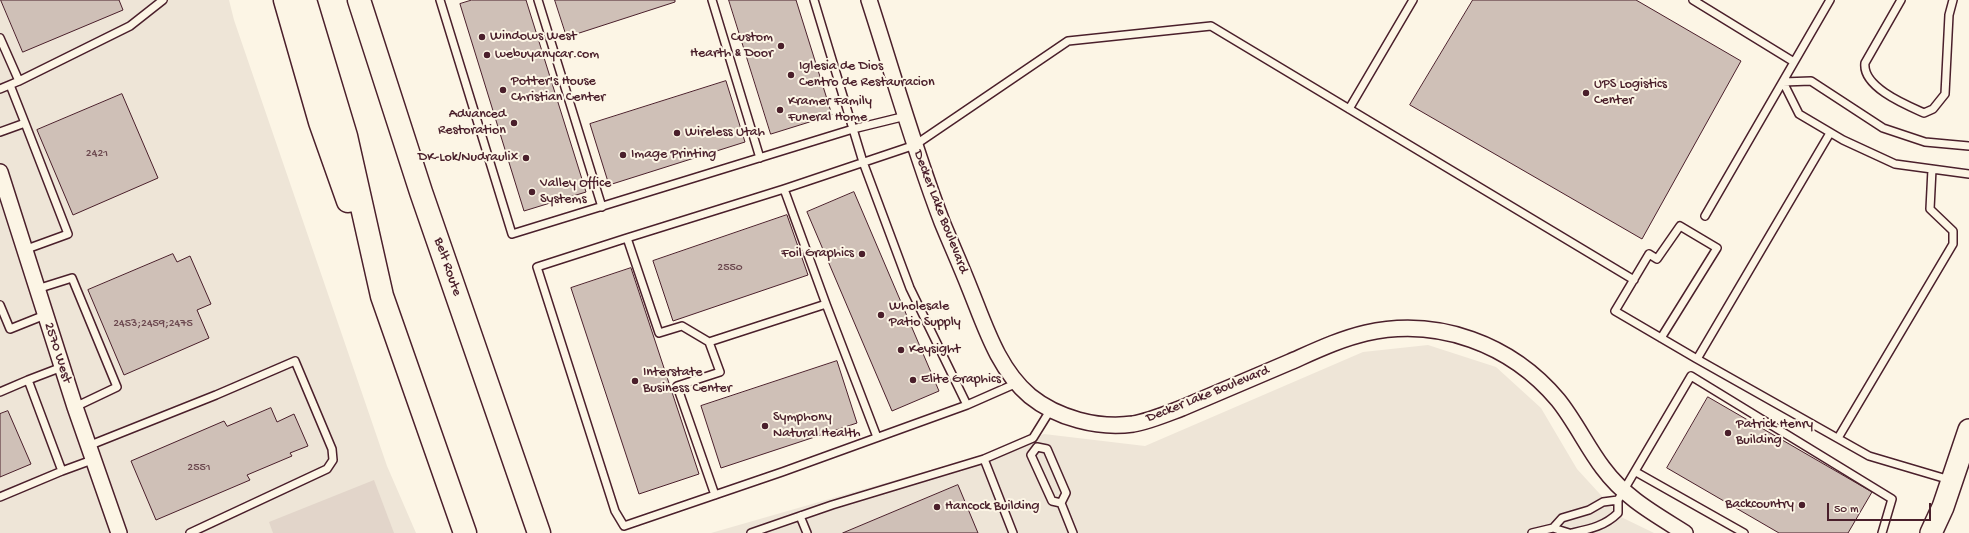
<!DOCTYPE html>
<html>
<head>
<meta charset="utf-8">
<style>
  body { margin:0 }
  #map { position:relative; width:1969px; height:533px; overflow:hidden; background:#fcf5e5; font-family:"Gochi Hand",sans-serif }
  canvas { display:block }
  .scale { position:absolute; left:1827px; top:503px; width:104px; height:18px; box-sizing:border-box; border:2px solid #4a1f2b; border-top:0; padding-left:5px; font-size:12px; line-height:14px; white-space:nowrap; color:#4a1f2b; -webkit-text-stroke:3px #fcf5e5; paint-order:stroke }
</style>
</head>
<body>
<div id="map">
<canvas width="1969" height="533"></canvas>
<div class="scale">50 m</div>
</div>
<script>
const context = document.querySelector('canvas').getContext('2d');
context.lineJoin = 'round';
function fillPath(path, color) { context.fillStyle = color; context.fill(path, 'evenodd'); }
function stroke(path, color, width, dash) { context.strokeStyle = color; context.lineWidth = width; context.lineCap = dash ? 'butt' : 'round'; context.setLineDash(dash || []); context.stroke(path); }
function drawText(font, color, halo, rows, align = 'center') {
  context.font = font + ' "Gochi Hand",sans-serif'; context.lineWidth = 4; context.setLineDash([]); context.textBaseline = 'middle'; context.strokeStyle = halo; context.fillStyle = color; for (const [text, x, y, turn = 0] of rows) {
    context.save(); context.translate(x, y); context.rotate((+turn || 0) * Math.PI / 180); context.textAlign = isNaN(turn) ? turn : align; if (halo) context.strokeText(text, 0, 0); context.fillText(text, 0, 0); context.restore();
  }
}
const built = new Path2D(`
  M0,0H229L234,20L387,466L416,533H0Z
  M1428,345L1496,367L1541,408L1577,469L1621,517L1654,533H711L1014,446L1044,434L1145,446L1363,352Z`);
const green = new Path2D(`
  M374,480L394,533H273L269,522Z`);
const building = new Path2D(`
  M1,0H119L123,10L23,52Z
  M472,0H526L586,192L524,211L460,4Z
  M555,0H675V2L567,37Z
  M729,0H796L832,115L771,134Z
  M1473,0H1636L1741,61L1642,239L1410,105Z
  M726,81L745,142L609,185L590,124Z
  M122,94L158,178L73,215L37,130Z
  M854,192L939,391L892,411L807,212Z
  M787,215L808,275L673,321L653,261Z
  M173,254L177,262L190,256L211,304L197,310L209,338L124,375L88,290Z
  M631,268L699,474L639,494L571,288Z
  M837,361L857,423L721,468L701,406Z
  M1708,397L1872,492L1848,533H1779L1667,468Z
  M271,408L277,422L294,414L308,446L290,453L292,456L247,475L250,480L156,520L131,461L224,421L227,426Z
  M8,411L31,464L0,477V414Z
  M958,485L978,533H843Z`);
const lane = new Path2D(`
  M440,0L512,234L853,129L814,0
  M538,0L602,207
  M712,0L760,158
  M1693,0L1794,62
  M1901,0L1865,63C1862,87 1906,105 1924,113L1933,109L1945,94L1949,15L1953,0
  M0,38L19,81L0,89
  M19,81L130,26L163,0
  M1783,82L1799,114L1843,140L1895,164L1969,174
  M1783,82L1811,81L1883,128L1925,142L1969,146
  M10,85L25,123
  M1349,109L1413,0
  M0,132L25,123L68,234L24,250
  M1830,133L1697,359L1869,456L1950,480
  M784,189L826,304L709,342L682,326L659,333L627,238L784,189L915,145L1068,41L1211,26L1634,280
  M1705,216L1830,0
  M627,238L537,267L615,511L624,526L782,472L967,405L910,288L863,162L853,129L906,116
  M37,289L72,278L117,387L75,407
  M826,304L877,437
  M0,305L10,329L45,315
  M1661,338L1717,248L1680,226L1657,259L1649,254L1615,311L1697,359
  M709,342L720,372L677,386L715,495
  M62,367L28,380L62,471L92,460
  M0,392L28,380
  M967,405L1017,383
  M1838,438L1953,244V231L1930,209L1932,169
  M88,446L216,395L295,361L332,449L333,460L327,469L190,533
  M1037,447L1047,449L1066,493L1061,503L1052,501L1031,455Z
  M984,459L1013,533
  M1636,472L1744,533
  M0,497L62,471
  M1618,500L1691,376L1892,499L1882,533
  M1061,503L1073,533
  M800,516L807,533
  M1553,528L1569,533
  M751,533L832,505L984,459L1033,438L1051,409
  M1532,533L1553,528L1562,518L1589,510L1603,502L1618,500V513C1605,526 1590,529 1572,533`);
const street = new Path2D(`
  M869,0C893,74 914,149 942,222C951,244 961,266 970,289C985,326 998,369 1030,396C1057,418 1098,429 1133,424C1150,421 1166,414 1182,408C1218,393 1254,377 1290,362C1315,351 1340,339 1366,333C1438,317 1511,344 1558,400C1575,421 1587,447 1603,468C1625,498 1655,514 1685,533
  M0,172L75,407L119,533`);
const secondary = new Path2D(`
  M1931,533L1943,507L1969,430`);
const highway = new Path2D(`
  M285,0L320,122L348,201
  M305,0L346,136L382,296L465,533
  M359,0L421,192L539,533`);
const markers = [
  [482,37,4,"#4a1f2b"],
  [781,46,4,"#4a1f2b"],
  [487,55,4,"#4a1f2b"],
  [791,75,4,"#4a1f2b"],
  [503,90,4,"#4a1f2b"],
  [1586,93,4,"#4a1f2b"],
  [780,110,4,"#4a1f2b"],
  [514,123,4,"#4a1f2b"],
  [677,133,4,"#4a1f2b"],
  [623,155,4,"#4a1f2b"],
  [526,158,4,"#4a1f2b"],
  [532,192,4,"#4a1f2b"],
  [862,254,4,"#4a1f2b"],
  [881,315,4,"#4a1f2b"],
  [901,350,4,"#4a1f2b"],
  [913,380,4,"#4a1f2b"],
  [635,381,4,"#4a1f2b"],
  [765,426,4,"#4a1f2b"],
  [1728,433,4,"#4a1f2b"],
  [1802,505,4,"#4a1f2b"],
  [937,507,4,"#4a1f2b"]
];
const numberNames = [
  ["2421",97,154],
  ["2550",730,268],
  ["2453;2459;2475",153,324],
  ["2551",199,468]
];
const poiNames = [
  ["Windows West",490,37],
  ["Custom",773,38,"right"],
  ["Hearth & Door",773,54,"right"],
  ["webuyanycar.com",495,55],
  ["Iglesia de Dios",799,67],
  ["Centro de Restauracion",799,83],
  ["Potter's House",511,82],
  ["Christian Center",511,98],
  ["UPS Logistics",1594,85],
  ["Center",1594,101],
  ["Kramer Family",788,102],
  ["Funeral Home",788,118],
  ["Advanced",506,115,"right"],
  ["Restoration",506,131,"right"],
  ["Wireless Utah",685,133],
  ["Image Printing",631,155],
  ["DK-Lok/Nudraulix",518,158,"right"],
  ["Valley Office",540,184],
  ["Systems",540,200],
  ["Foil Graphics",854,254,"right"],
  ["Wholesale",889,307],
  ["Patio Supply",889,323],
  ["Keysight",909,350],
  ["Interstate",643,373],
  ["Business Center",643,389],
  ["Elite Graphics",921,380],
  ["Symphony",773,418],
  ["Natural Health",773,434],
  ["Patrick Henry",1736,425],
  ["Building",1736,441],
  ["Backcountry",1794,505,"right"],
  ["Hancock Building",945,507]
];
const streetNames = [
  ["Decker Lake Boulevard",940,212,69],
  ["Belt Route",447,267,71],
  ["2570 West",57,353,72],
  ["Decker Lake Boulevard",1208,395,-22]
];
fillPath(built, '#eee5d7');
fillPath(green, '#e2d5ca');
fillPath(building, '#cfc0b7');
stroke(building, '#4a1f2b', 1);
stroke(lane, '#4a1f2b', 10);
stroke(street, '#4a1f2b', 18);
stroke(secondary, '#4a1f2b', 24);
stroke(highway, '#4a1f2b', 25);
stroke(lane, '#fcf5e5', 7);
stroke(street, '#fcf5e5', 15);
stroke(secondary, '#fcf5e5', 21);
stroke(highway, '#fcf5e5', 22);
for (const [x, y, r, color] of markers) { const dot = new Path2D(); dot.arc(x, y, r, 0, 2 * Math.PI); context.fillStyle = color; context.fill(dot); stroke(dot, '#fcf5e5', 1.5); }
drawText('12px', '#6b474e', null, numberNames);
drawText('14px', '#4a1f2b', '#fcf5e5', poiNames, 'left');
drawText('14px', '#4a1f2b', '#fcf5e5', streetNames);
</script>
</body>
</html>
